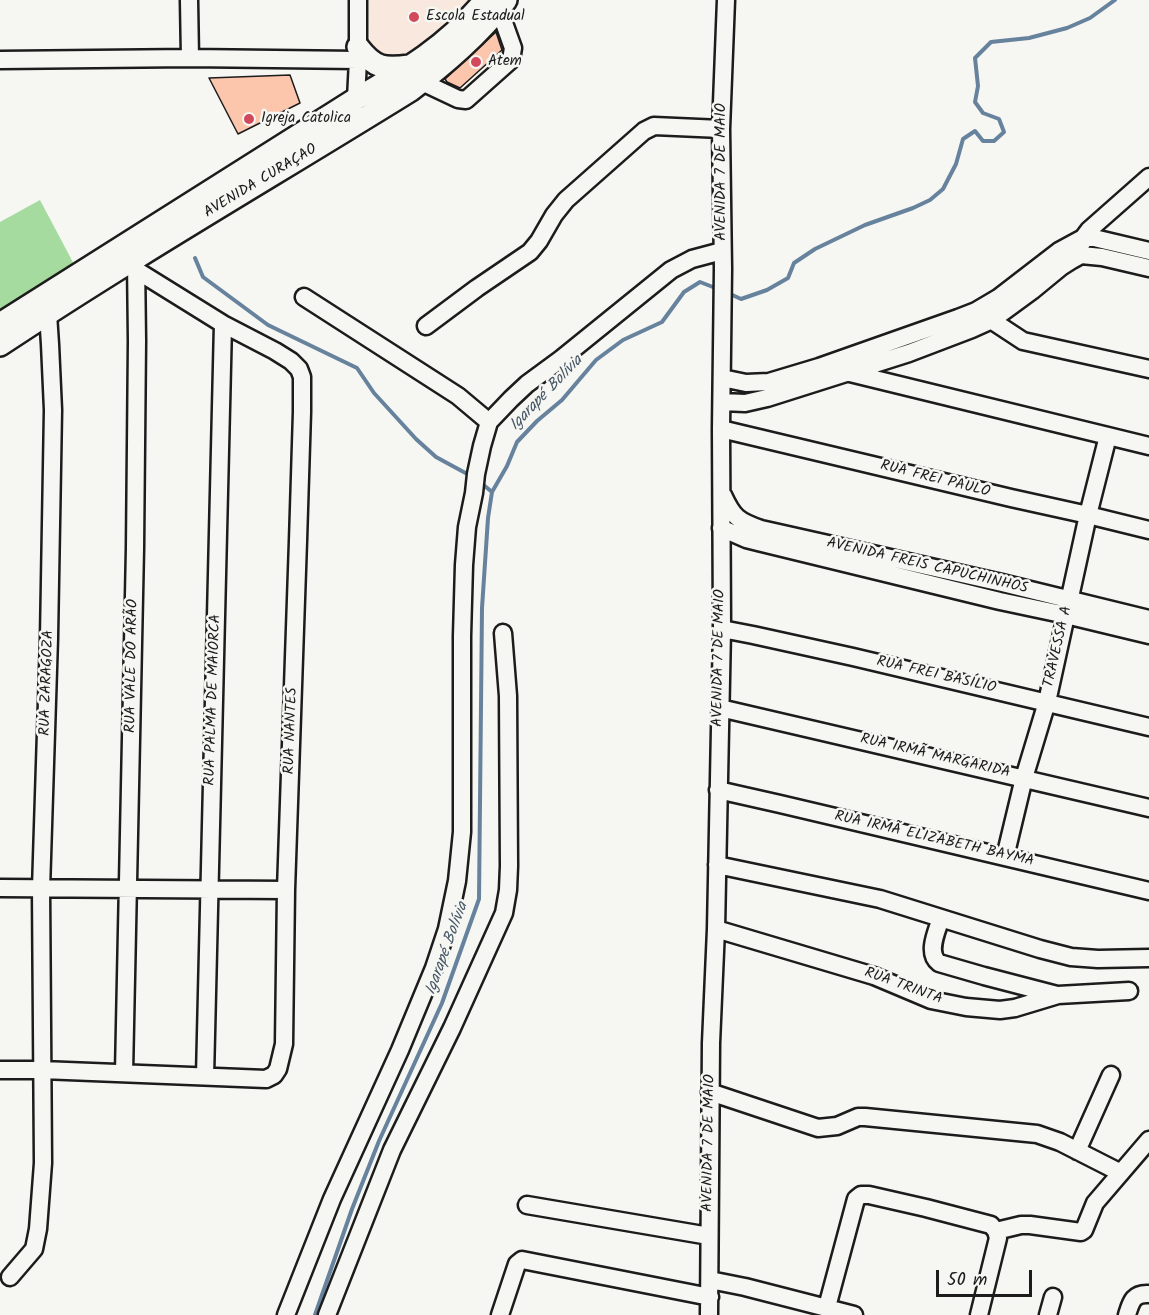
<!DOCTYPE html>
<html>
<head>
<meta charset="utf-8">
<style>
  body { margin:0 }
  #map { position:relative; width:1149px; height:1315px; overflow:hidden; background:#f6f6f2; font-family:Kalam,sans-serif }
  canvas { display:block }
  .scale { position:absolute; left:936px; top:1270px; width:96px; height:27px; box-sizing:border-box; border:3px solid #1c1c1c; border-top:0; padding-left:8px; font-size:18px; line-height:21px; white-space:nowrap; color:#1c1c1c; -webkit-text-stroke:4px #f6f6f2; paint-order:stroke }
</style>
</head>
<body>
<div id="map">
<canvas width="1149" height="1315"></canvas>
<div class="scale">50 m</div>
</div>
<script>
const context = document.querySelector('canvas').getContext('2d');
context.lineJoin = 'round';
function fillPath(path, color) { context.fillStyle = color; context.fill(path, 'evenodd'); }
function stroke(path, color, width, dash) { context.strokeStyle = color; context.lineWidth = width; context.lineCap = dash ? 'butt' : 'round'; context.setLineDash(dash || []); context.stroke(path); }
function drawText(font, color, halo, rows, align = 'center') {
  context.font = font + ' Kalam,sans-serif'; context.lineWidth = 5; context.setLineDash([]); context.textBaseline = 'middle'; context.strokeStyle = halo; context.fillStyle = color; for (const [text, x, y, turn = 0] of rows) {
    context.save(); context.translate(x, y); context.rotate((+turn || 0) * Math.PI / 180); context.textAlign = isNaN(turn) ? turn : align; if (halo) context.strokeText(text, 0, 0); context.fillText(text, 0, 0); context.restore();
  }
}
const built = new Path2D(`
  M369,0H475L411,57L370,53Z`);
const green = new Path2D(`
  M40,200L77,270L0,312V222Z`);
const stream = new Path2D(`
  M195,258L203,277L268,325L357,368L374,393L416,439L436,457L471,476
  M728,293L741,299L767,290L788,278L794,263L815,249L865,225L913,208L930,200L943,189L956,164L963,139L975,131L983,141H994L1004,132L999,119L983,113L975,102L978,86L975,58L991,42L1029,38L1067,28L1090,18L1115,0
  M480,482L492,492
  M315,1315L352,1209L379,1141L442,1003L479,899L482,608L488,518L492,492L507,466L517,442L537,421L562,400L596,360L623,340L662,322L684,292L700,282L718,289`);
const building = new Path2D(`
  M496,32L502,50L460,88L447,82L445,79Z
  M290,75L300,103L238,134L209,78Z`);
const minor = new Path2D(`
  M189,0L190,58
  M0,60L190,58L358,60
  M422,82L458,99L466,100L511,60L513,48L499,9
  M356,99L358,60V0
  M1082,243L1083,238L1089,230L1149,177
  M304,297L458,396L489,422
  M985,316L1023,341L1149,369
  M426,326L477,288L530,252L539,241L554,215L566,200L644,131L654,126L721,129
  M850,373L1149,446
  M722,378L746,383L769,382L819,367L958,318L976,311L998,298L1059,251L1083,238H1094L1149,251
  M722,402L745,403L767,398L909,353L972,329L992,320L1033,290L1061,267L1072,260L1081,255L1102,257L1149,268
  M721,429L1011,498L1088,515L1149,530
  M723,495C733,517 738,521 761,529L1002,583L1149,619
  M721,528L746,539L758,542L1000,601L1066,615L1149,635
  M722,629L753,635L853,657L1149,727
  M720,708L1149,808
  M718,790L780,804L1149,891
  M1005,857L1024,778L1047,702L1088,515L1108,436
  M717,865L880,899L1040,949L1071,957L1098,959L1149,958
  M0,888L286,890
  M941,918C937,931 926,953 939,963L984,976L1057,995
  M716,929L874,976L931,1000L966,1007L1000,1010L1015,1008L1058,995L1129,991
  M0,1070H42L266,1079L274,1075L278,1069L284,1044L286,890L298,541L302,412V377L299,369L291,361L275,351L223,324L136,270
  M124,1073L135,548L137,341L136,261
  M205,1076L223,324
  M710,1092L818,1128L837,1126L858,1117H865L1037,1134L1060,1142L1121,1173
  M1077,1151L1111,1075
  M527,1205L709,1236
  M996,1231L1021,1225H1030L1081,1232L1084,1230L1095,1203L1149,1140
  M10,1277L34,1249L38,1229L43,1163L41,889L49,638L53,410L50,344L48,314L44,304
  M710,1280L745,1287L854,1315
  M827,1307L856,1199L861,1195H869L926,1208L991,1225L996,1231L998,1238L979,1315
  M286,1315L332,1199L400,1050L434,968L447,929L457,881L462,832V636L464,565L467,527L474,493L476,474L482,446L489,422L511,399L527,384L561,359L671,270L692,259L722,251
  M327,1315L392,1150L452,1028L504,913L508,890L509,866L508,696L503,633
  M500,1315L517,1264L522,1260L710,1297
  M709,1315L711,1043L716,929L722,629L721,429L723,269L721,129L726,0
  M1048,1315L1053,1297
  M1127,1315C1131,1302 1133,1293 1149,1294`);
const major = new Path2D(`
  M358,47C375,69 384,69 410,66
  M0,324L356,99C406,70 449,45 485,0
  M0,345C134,256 274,175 411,90C446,63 479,35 506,0`);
const markers = [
  [414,17,6,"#d1495b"],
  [476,62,6,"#d1495b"],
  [249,119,6,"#d1495b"]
];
const poiNames = [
  ["Escola Estadual",426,17],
  ["Atem",488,62],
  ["Igreja Catolica",261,119]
];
const streetNames = [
  ["AVENIDA 7 DE MAIO",722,172,-90],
  ["AVENIDA CURAÇAO",261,182,-31],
  ["RUA FREI PAULO",935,480,14],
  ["AVENIDA FREIS CAPUCHINHOS",927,567,13],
  ["TRAVESSA A",1059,647,-77],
  ["AVENIDA 7 DE MAIO",720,658,-89],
  ["RUA VALE DO ARÃO",133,666,-89],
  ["RUA FREI BASÍLIO",936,676,13],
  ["RUA ZARAGOZA",48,683,-88],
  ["RUA PALMA DE MAIORCA",214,700,-88],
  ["RUA NANTES",292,731,-88],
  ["RUA IRMÃ MARGARIDA",935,757,13],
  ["RUA IRMÃ ELIZABETH BAYMA",934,840,13],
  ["RUA TRINTA",903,987,20],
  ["AVENIDA 7 DE MAIO",710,1143,-89]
];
const waterNames = [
  ["Igarapé Bolívia",547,394,-46],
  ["Igarapé Bolívia",448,949,-70]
];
fillPath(built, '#f8e8dd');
fillPath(green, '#a5db9f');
stroke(stream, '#67829d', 4);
fillPath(building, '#fbc6ac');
stroke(building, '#1c1c1c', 1.5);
stroke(minor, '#1c1c1c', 21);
stroke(major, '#1c1c1c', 26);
stroke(minor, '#f6f6f2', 16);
stroke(major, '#f6f6f2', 21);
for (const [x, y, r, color] of markers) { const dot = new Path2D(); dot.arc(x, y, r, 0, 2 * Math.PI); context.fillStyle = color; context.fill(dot); stroke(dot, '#f6f6f2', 2); }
drawText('15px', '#1c1c1c', '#f6f6f2', poiNames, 'left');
drawText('15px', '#1c1c1c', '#f6f6f2', streetNames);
drawText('italic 16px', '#485867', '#f6f6f2', waterNames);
</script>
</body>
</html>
